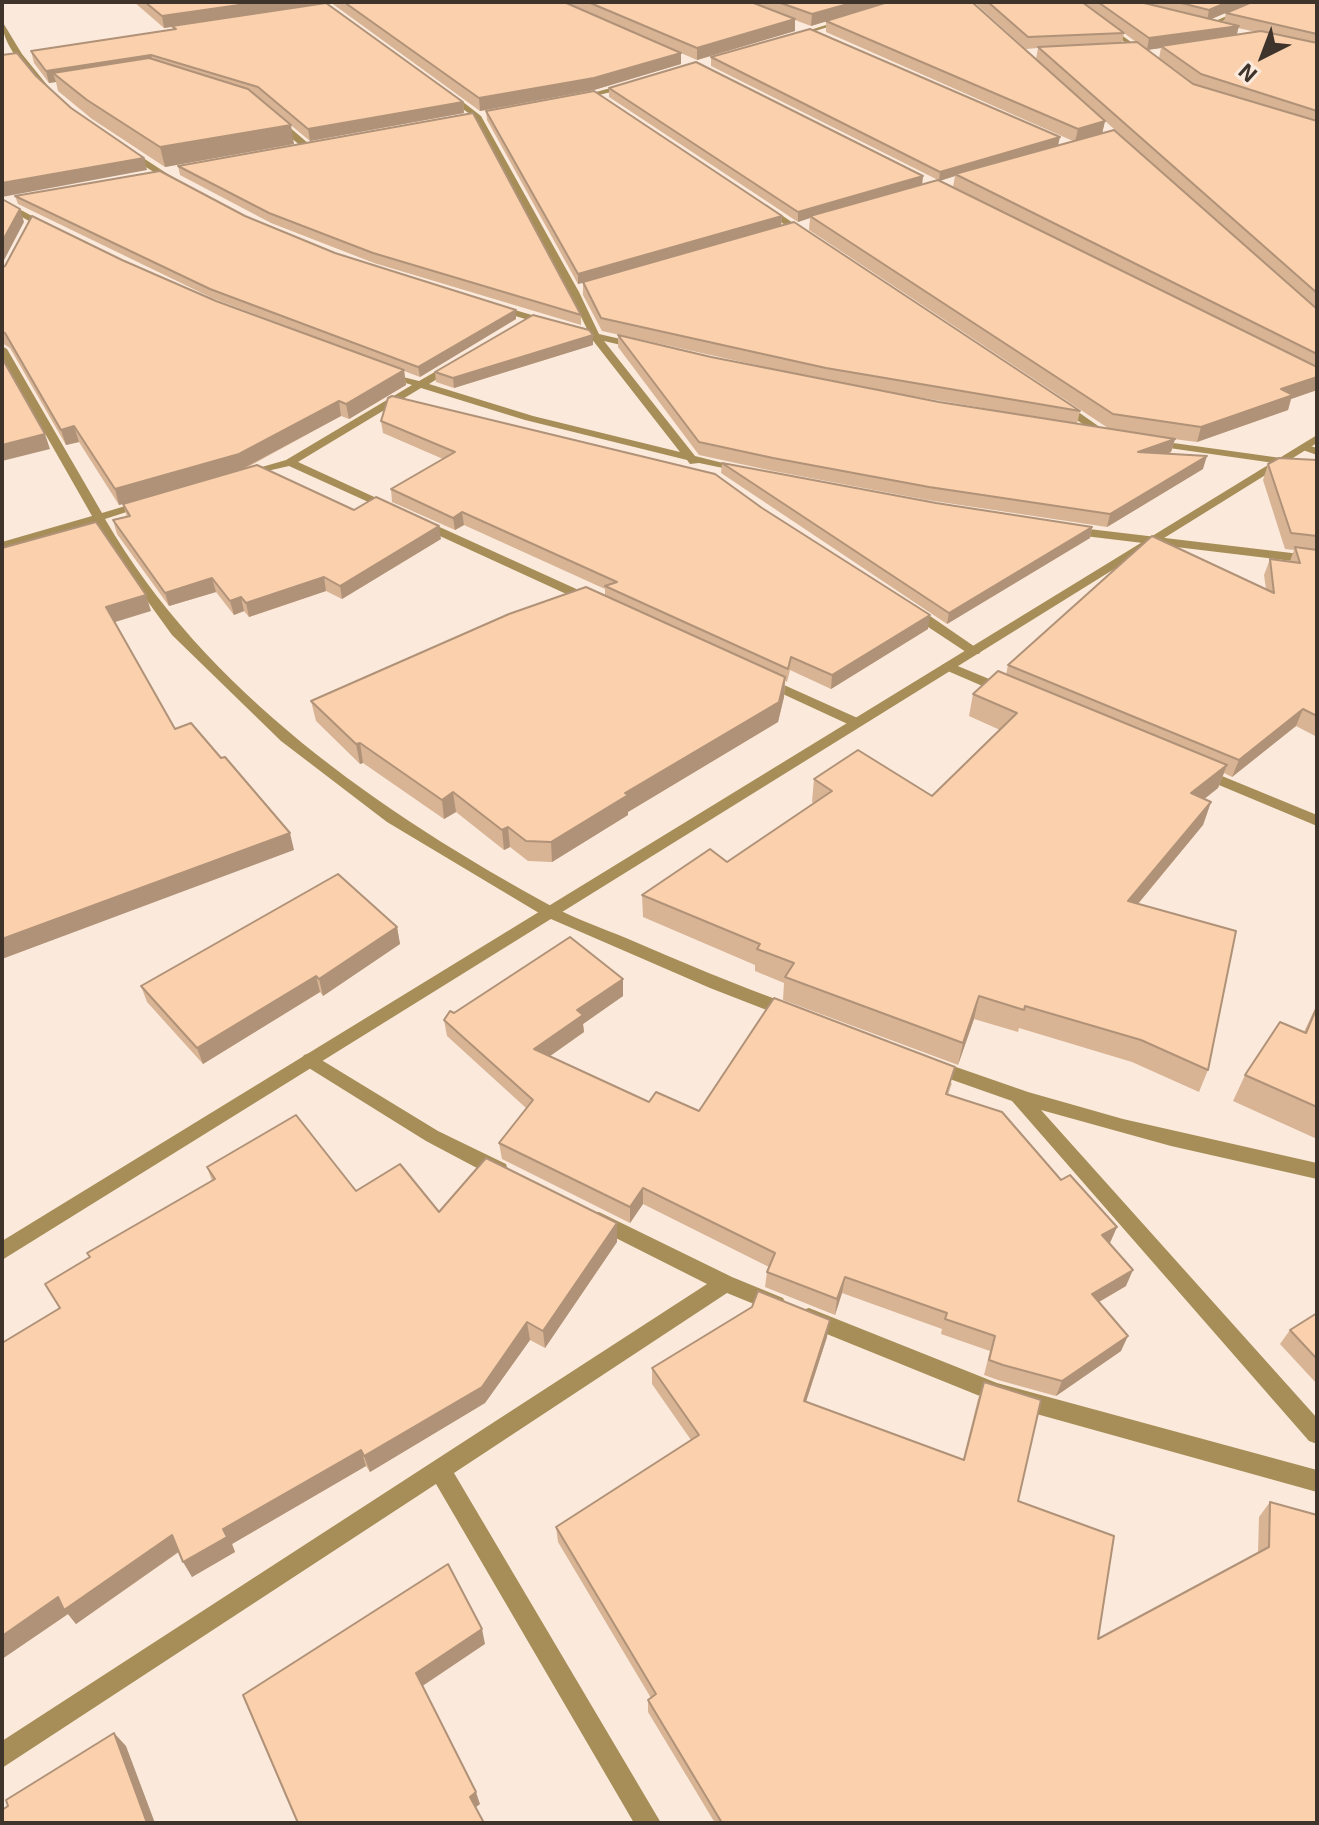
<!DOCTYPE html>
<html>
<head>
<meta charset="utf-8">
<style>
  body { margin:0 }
  #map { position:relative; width:1319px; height:1825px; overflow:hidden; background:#fbeadc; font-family:"Exo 2",sans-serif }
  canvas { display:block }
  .frame { position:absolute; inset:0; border:4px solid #3e342b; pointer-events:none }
  .north { position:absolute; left:1223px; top:16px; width:80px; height:80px; -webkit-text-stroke:6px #fbeadc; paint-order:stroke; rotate:222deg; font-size:22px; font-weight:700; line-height:32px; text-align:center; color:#3e342b }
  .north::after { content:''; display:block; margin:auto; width:28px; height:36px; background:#3e342b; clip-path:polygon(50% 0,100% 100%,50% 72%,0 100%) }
</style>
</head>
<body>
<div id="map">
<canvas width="1319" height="1825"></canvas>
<div class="frame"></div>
<div class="north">N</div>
</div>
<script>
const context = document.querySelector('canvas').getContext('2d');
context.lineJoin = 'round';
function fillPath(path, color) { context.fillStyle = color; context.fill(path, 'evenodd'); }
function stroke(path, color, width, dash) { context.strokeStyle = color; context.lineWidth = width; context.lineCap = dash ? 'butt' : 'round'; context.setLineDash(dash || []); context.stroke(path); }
const minor = new Path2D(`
  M1069,2H1076L1149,55L1144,56Z
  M1259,2H1267L1211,26L1206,25Z
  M842,20L847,21L796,37L791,36Z
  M2,21L22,54L56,96H50C33,76 2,49 2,21Z
  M629,83L632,87L578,100L574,98Z
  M443,91H449L481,116L579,292L599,334L642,344V348L638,349L604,341L695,456L747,469V473L699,463L690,464L687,460L525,420L421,388L298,462L394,506V510H386L289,466L241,477V473L286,460L412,385L383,376V372L419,381L454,361L459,364L458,366L429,384L533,416L680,452L591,338L570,331L575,328L588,331L569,292L474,117L443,95Z
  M274,119H280L309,144V148H303L274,123Z
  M125,150H131L180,182L173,184L125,154Z
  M2,200L53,227L54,229L47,231L2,206Z
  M764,204L767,205L812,236L805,238L761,209L760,207Z
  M498,305L552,321L554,323L549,326L495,310V306Z
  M2,346L7,349L102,513L142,501L148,505L105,519C205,692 381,813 553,907C576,919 602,928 626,938C681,962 737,985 794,1006L797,1011L794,1016H782L710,988L544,916L387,822L281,741L172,635L112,552L95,522L2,550V542L92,516L2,358Z
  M1056,402H1064L1114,437L1105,439L1056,406Z
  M1152,440L1281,458L1287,461L1281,464L1148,445V441Z
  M1304,444L1317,448V455L1300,449L1298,447Z
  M422,519L594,597L596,600L590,604L586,603L418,526V520Z
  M1072,527L1317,556V564L1068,534L1066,531Z
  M912,606L917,607L981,651L979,654H969L907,613V607Z
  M948,662L1011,688L1013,691L1011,694H1001L943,669L941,666Z
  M764,676L862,720L864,723L857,727L852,726L759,683L757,680Z
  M1200,767L1317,815V826L1195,775L1193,772L1195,769Z
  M310,1053L438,1131L506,1164L508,1170L506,1176L499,1178L492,1176L426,1141L304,1065L301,1060L304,1055Z
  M933,1059L1028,1092L1123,1119L1317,1163V1179L1171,1146L1041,1110L1317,1418V1444L1309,1441L1012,1101L927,1071L924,1066L927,1061Z
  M599,1212L732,1277L783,1298L786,1304L783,1310L776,1313L727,1293L454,1473L661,1823H634L436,1484L2,1768V1741L707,1284L592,1226L589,1220L592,1214Z
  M809,1308L997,1383L1317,1470V1492L997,1403L802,1324L799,1317L802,1310Z`);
const tertiary = new Path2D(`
  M1317,435V443L2,1260V1241Z`);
const wall = new Path2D(`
  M134,2H316L317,4L463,102L464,113L310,141L258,98L294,144L165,167L92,119L58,91L56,82L49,83L34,63L31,51L173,30L172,27L164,28Z
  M330,2H972L1105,121L1102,133L1162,172L1036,59L1038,48L1026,49L974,2H1251L1211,19L1224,22L1226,13L1317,2V390L1291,399L1288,410L1197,442L1166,438L1175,439L1171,452L1165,454L1203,469L1107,527L927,500L773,471L699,455L618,347V335L711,357L760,366L602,331L583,295V283L578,284L487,120L486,111L782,216L781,226L1080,411L1077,424L1108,428L809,230L810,218L798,222L609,97V88L923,176L922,184L938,180L711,66V57L1058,145L1073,141L826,32V21L811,26L795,20V31L697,60L681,53V64L594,90L480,111ZM1238,28L1256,32L1237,35ZM1124,33L1136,42L1122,43ZM1161,48L1159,58L1196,84L1147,50ZM955,176L953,187L940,181ZM906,395L994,410L939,402Z
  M178,166L581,315V325L374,263L271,223L180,175Z
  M15,196L245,216L335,253L516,319L420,377L404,371L406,385L349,419L341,416L244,469L354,510L441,539L342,599L326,591L249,617L244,611L234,615L216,592L169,606L117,534L113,520L127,517L123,504L119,505L79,442L66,445L10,348L2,343V268L122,260L216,301L326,341L212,298L18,204Z
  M593,345L454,388L436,382L435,372Z
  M381,421L928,629L831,689L790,670L787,682L785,681L784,697L778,722L628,812V815L552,862L528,861L510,847L504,850L456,812L444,819L363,763L360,764L316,721L311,701L605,595V589L464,525L455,530L392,502L391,489L443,459L383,433Z
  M1317,460V737L1296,726L1232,777L1224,773L1218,788L1204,799L1211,802L1203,825L1138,904L1208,1070L1199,1092L1132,1062L1019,1028L1018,1032L974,1019L958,1065L783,1000L784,983L755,971V965L643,917L642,895L727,862L814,803L812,802L814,779L932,796L1000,730L969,716L973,694L1006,675L1008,665L1266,589L1264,575L1270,559L1290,561L1294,550L1285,549L1263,480L1268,464Z
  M722,463L936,503L1092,527L1090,538L947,624L721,473Z
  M397,927L400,944L323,996L320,992L203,1064L147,1002L141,986Z
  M623,979V996L583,1024L584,1032L550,1056L649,1102L699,1111L952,1083L948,1095L1061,1180L1117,1227L1109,1243L1126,1286L1099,1302L1121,1351L1056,1396L998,1380L984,1375L990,1351L941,1334L942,1329L842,1293L835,1315L765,1287L767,1272L769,1267L643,1204L630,1223L502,1159L499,1143L526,1108L447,1036L444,1020L454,1013Z
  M1317,1004V1139L1233,1101L1245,1075L1304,1032Z
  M207,1167L356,1191L439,1212L617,1242L545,1348L530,1340L485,1403L370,1472L366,1466L232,1544L235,1552L192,1577L179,1552L76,1624L68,1614L2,1659V1343L60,1308L90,1257L212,1181Z
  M1317,1313V1384L1280,1344L1290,1330Z
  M827,1337L806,1402L963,1459L978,1399L984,1382L1018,1501L1098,1639L1258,1553L1259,1517L1270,1502L1317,1823H715L648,1712V1700L651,1698L558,1542L556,1527L691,1440L652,1384V1368Z`);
const shadedWall = new Path2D(`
  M260,2H316L317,5L164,28L162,16Z
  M855,2H891L811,26L812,14Z
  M1228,2H1251L1207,21L1209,10Z
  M795,19V31L697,60V48Z
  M1239,26L1236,37L1161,46V48L1147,50L1149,38Z
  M681,53V64L594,90L480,111L479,98Z
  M151,55L154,66L53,73L56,82L49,83L46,71Z
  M463,102L464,113L310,141L308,129Z
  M1105,121L1102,134L1075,142L1078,129Z
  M291,125L294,144L165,167L160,147Z
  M1060,137L1058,146L955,174V176L939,181L940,172Z
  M144,158L147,170L2,197V183Z
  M923,176L922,185L810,216V218L798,222V212Z
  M20,209L24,222L2,264V242Z
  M782,216L781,226L578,284V274Z
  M516,310V319L420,377L418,367Z
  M593,335V345L454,388L453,378Z
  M404,370L406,385L349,419L346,404Z
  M1317,377V390L1291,399L1288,410L1197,442L1201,427L1281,389Z
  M339,401L341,416L242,469L119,505L115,489Z
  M74,426L79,442L66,445L61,430Z
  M45,434L50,449L2,461V445Z
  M1175,439L1171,452L1135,465L1138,452Z
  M1207,456L1203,469L1107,527L1110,514Z
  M462,512L464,525L455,530L453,518Z
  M439,526L441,539L342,599L340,586Z
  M1092,527L1090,538L947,624L949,613Z
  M324,577L326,591L249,617L246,603Z
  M212,578L216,592L169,606L165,593Z
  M146,595L151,611L112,623L106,607Z
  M241,597L244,611L234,615L230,601Z
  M930,615L928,629L831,689L832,675Z
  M785,677L784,697L778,722L628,812V815L552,862L551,842L625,793Z
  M1303,709L1296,726L1232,777L1239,760Z
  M360,743L363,763L360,764L356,744Z
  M1227,765L1218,788L1183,816L1191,793Z
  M453,792L456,812L444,819L442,800Z
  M1211,802L1203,825L1121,924L1128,901Z
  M508,827L510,847L504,850L502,830Z
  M290,833L294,850L2,959V939Z
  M397,927L400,944L323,996L319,979Z
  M316,976L320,992L203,1064L197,1048Z
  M623,979V996L583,1024L584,1032L536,1066L534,1049L577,1010Z
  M979,996L974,1019L958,1065L963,1043Z
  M643,1188V1204L630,1223V1207Z
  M617,1223V1242L545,1348L543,1331Z
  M1117,1227L1110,1243L1096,1251L1102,1235Z
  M1133,1270L1126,1286L1085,1310L1092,1294Z
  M845,1277L842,1293L835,1315L837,1299Z
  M830,1320L827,1337L801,1417L804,1401Z
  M527,1322L530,1340L485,1403L370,1472L364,1456Z
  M1128,1336L1121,1351L1056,1396L1062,1381Z
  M361,1450L366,1466L232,1544L235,1552L192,1577L183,1562L223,1529Z
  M172,1535L181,1550L76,1624L68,1614L2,1659V1636L58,1597Z
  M482,1629L485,1644L421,1687L416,1673Z
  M114,1733L126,1746L155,1823H147Z
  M476,1792L480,1804L475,1808L470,1797Z`);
const building = new Path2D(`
  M145,2H260L162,16Z
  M344,2H564L681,53L594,78L479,98Z
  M588,2H751L795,19L697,48Z
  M778,2H855L812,14Z
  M888,2H972L1105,121L1078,129L826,21Z
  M988,2H1082L1124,33L1028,37Z
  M1098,2H1140L1239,26L1149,38Z
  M1177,2H1228L1209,10Z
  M1252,2H1317V34L1226,13Z
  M326,3L463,102L308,129L258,87L151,55L46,71L31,51L176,29L172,26Z
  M810,29L1060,137L940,172L711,57Z
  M1261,31L1317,43V111L1201,74L1161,46Z
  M1137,42L1193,84L1317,121V293L1038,47Z
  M17,53L36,76L71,108L144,158L2,183V55Z
  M149,58L248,89L291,125L160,147L87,100L53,73Z
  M696,62L923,176L798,212L609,88Z
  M594,91L782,216L578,274L486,111Z
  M473,113L581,315L373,253L269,213L178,166Z
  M1114,130L1317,309V354L955,174Z
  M160,171L245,216L335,253L516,310L418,367L210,289L15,196Z
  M938,180L1317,367V377L1281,389L1293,395L1201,427L1113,414L810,216Z
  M2,199L20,209L2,242Z
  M32,216L122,260L216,301L404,370L346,404L339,401L239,454L115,489L74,426L61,430L5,333L2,332V268L5,266Z
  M794,222L1080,411L826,368L601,318L583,282Z
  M533,315L589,330L593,335L453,378L435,372Z
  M618,335L711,357L939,402L1175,439L1138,452L1207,456L1110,514L929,487L773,458L699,442Z
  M2,358L45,434L2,445Z
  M392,396L715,474L762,508L930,615L832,675L791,657L788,669L605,586L617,582L462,512L453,518L391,489L455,452L381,421L388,398Z
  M1279,458L1317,460V536L1291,533L1268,464Z
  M722,463L936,503L1092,527L949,613Z
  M257,465L354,510L376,497L439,526L340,586L324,577L246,603L241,597L230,601L212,578L165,593L113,520L130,516L123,504Z
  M96,522L146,595L106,607L175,729L191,723L221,758L225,757L290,833L2,939V548Z
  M1152,536L1274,593L1270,559L1300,563L1295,547L1317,550V716L1303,709L1239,760L1008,665Z
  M586,587L785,677L779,702L625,793L628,795L551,842L526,841L508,827L502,830L453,792L442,800L360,743L356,744L311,701L509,614Z
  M998,671L1227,765L1191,793L1211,802L1128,901L1236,931L1208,1070L1141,1040L1025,1006L1024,1010L979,996L963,1043L785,977L794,963L757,949L760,944L642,895L710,849L727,862L832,791L814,779L858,750L932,796L1017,713L973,694Z
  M338,874L397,927L319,979L316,976L197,1048L141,986Z
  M570,937L623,979L577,1010L583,1015L534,1049L649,1102L656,1092L699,1111L774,998L955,1067L946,1094L1002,1112L1061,1180L1070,1175L1117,1227L1102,1235L1133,1270L1092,1294L1128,1336L1062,1381L1003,1365L989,1360L995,1336L945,1319L947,1313L845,1277L837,1299L767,1272L775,1253L643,1188L630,1207L499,1143L533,1100L444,1020L450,1011L454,1013Z
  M1317,1007V1107L1245,1075L1280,1022L1306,1033Z
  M296,1115L356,1191L400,1164L439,1212L486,1158L617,1223L543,1331L527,1322L482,1387L364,1456L361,1450L223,1529L227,1537L183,1562L172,1535L64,1610L58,1597L2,1636V1343L60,1308L45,1284L90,1257L87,1253L215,1179L207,1167Z
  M758,1291L830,1320L804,1401L964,1460L984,1382L1041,1400L1018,1501L1114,1536L1098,1639L1269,1547L1270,1502L1317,1515V1823H722L648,1700L656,1694L556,1527L699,1435L652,1368L752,1307Z
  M1317,1313V1359L1290,1330Z
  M448,1564L482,1629L416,1673L476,1792L470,1797L484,1823H298L243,1695Z
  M114,1733L147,1823H2V1810L8,1806L6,1800Z`);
fillPath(minor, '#a78e58');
fillPath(tertiary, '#a78e58');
fillPath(wall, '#d8b394');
fillPath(shadedWall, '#b09278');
fillPath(building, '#fbd0ac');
stroke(building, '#b09278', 2);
</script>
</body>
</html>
